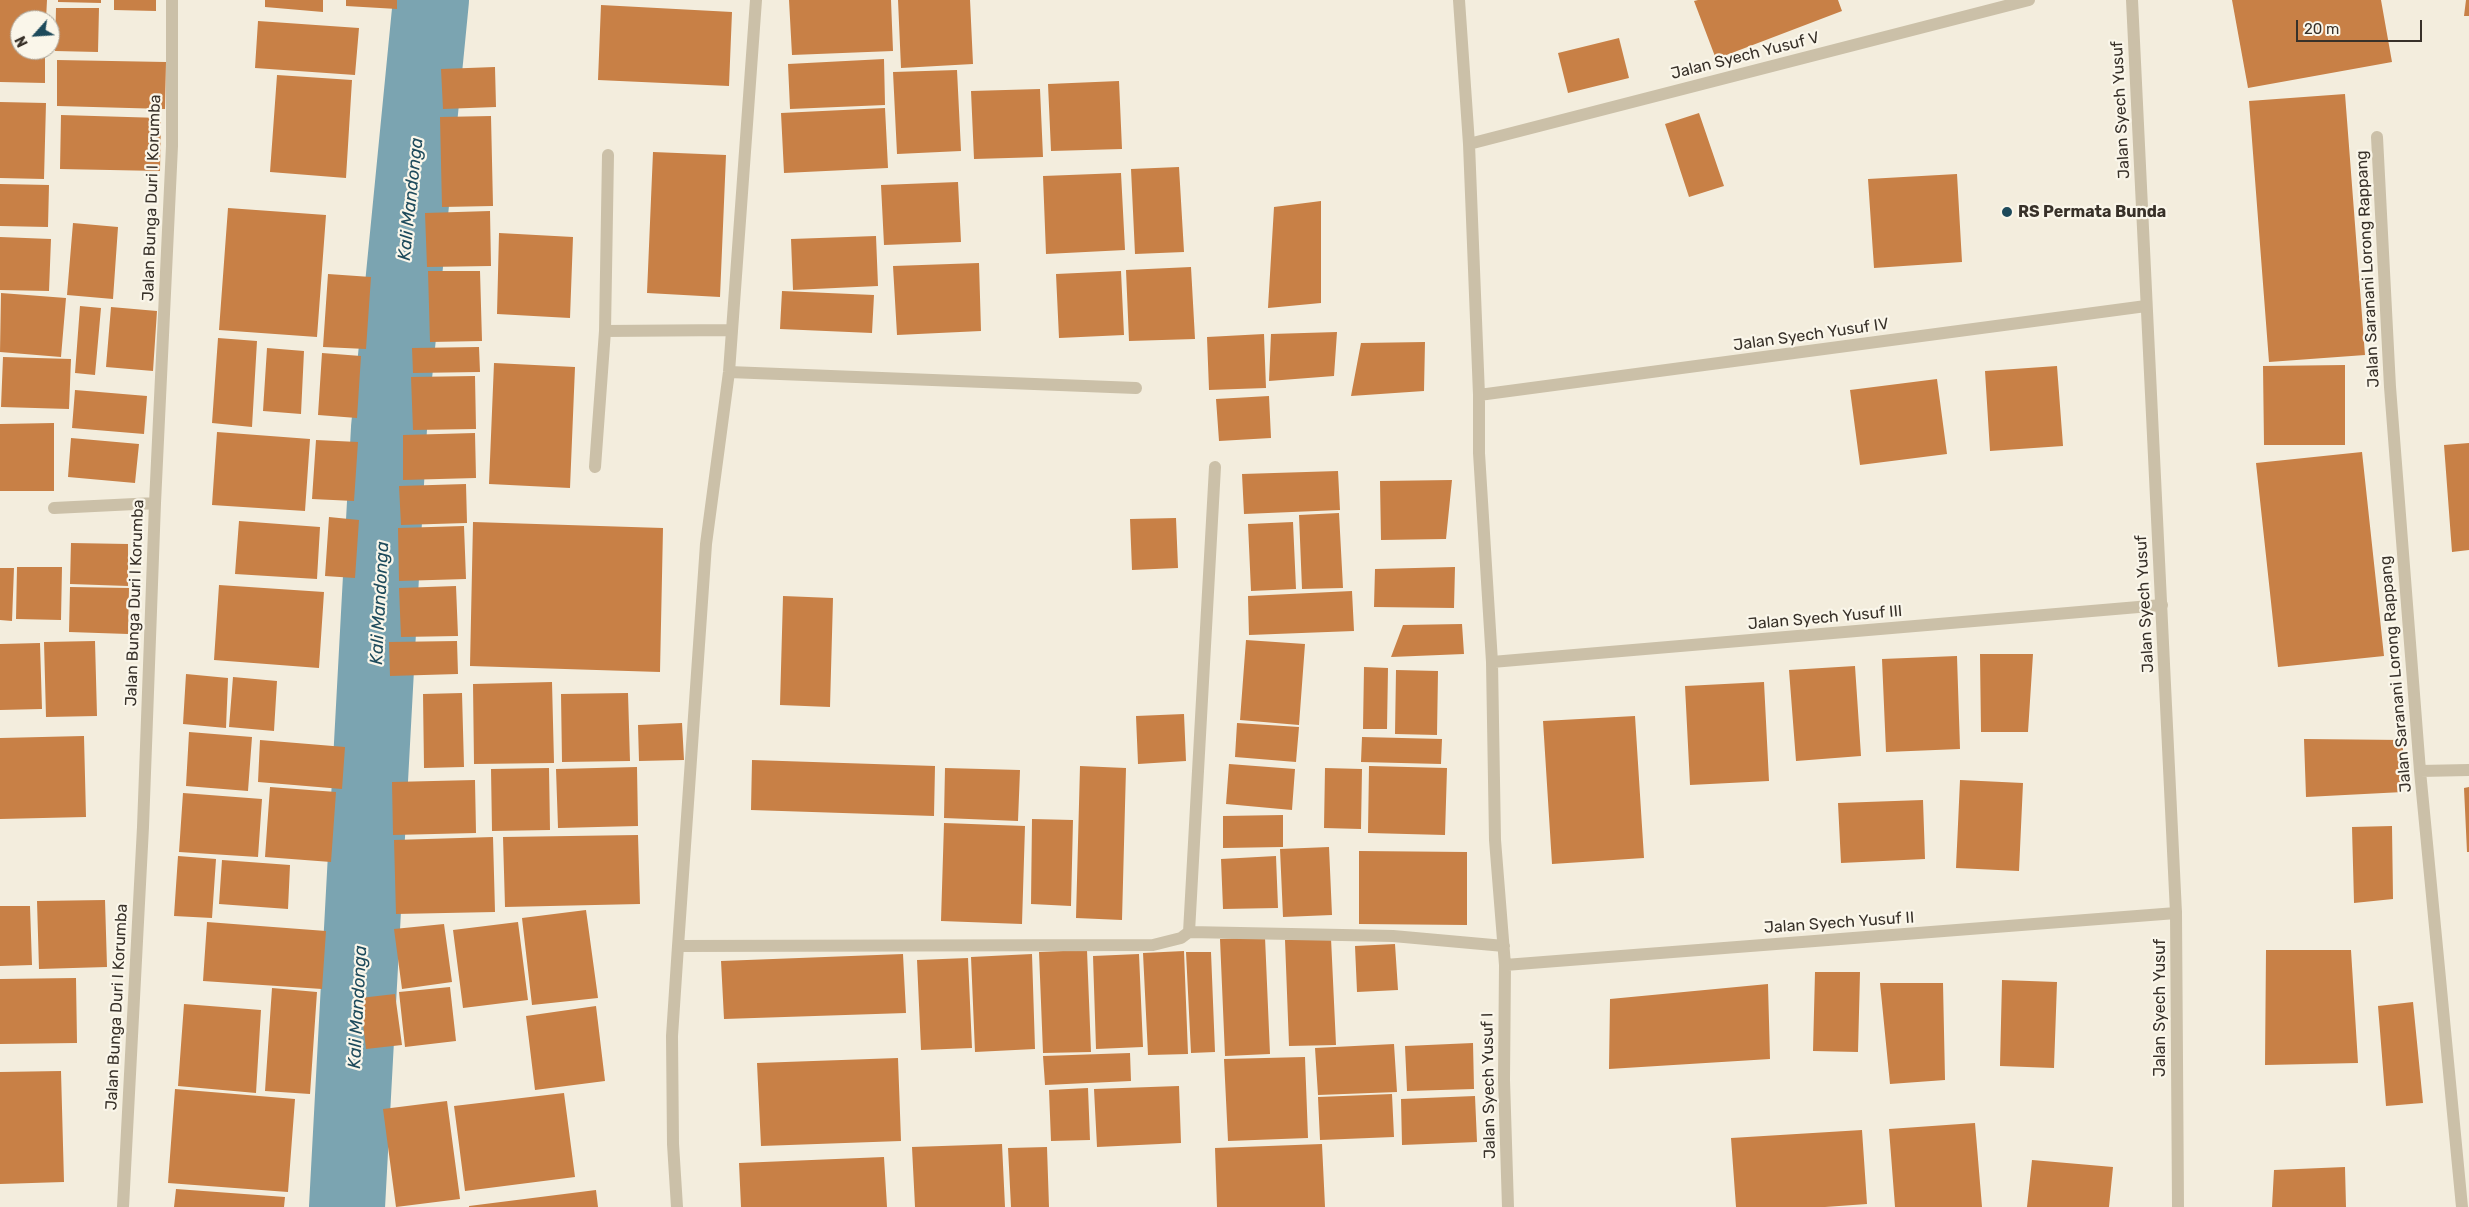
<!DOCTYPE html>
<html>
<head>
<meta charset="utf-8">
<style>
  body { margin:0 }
  #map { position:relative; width:2469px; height:1207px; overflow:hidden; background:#f3eddd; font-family:Rubik,sans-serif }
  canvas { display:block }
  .north { position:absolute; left:10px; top:10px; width:50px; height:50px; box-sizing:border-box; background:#faf6ea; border:1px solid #aca79d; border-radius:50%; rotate:244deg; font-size:14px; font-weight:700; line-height:20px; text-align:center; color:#383129 }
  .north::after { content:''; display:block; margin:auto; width:18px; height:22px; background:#1d4a5b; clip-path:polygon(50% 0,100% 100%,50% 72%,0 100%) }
  .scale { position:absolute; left:2296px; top:20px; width:126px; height:22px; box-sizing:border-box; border:2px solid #383129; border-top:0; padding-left:6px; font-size:15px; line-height:18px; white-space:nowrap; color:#383129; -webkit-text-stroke:4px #faf6ea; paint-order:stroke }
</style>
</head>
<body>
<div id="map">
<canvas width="2469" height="1207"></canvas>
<div class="north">N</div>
<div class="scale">20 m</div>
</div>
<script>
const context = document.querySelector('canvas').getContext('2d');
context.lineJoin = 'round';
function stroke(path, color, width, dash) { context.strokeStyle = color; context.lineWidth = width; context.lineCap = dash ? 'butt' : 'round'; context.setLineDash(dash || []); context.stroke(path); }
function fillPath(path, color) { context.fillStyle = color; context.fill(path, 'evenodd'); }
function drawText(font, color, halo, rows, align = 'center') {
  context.font = font + ' Rubik,sans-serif'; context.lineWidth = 4.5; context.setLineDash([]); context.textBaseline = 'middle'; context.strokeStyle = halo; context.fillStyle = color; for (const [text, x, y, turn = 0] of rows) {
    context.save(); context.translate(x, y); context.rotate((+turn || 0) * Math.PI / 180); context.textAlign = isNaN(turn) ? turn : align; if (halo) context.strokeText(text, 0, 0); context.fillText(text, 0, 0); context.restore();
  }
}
const river = new Path2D(`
  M347,1207L389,428L431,0`);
const building = new Path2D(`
  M0,0H47L46,20H20V50H45V83L0,82Z
  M58,0H101V3L58,2Z
  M114,0H156V11L114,10Z
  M265,0H323V12L265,7Z
  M346,0H397V9L346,6Z
  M789,0H891L893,51L792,55Z
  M898,0H970L973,64L901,68Z
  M1698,0H1838L1842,11L1716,59L1694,1Z
  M2232,0H2381L2392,62L2248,88Z
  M2466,0H2469V16H2464Z
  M601,5L732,12L729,86L598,80Z
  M56,8H99L98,52L55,51Z
  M258,21L359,28L355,75L255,68Z
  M1619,38L1629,78L1568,93L1558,53Z
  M884,59L885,105L790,109L788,64Z
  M57,60L166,62L165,109L57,106Z
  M495,67L496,107L443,109L441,69Z
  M957,70L961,151L897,154L893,72Z
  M277,75L352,80L346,178L270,172Z
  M1119,81L1122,149L1051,151L1048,84Z
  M1040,89L1043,157L974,159L971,91Z
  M2345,94L2365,355L2269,362L2249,101Z
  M0,102L46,103L44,179L0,178Z
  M885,108L888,168L784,173L781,113Z
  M1699,113L1724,186L1689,197L1665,124Z
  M61,115L161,118L160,171L60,169Z
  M491,116L493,206L442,207L440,117Z
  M653,152L726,155L720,297L647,293Z
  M1179,167L1184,252L1135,254L1131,169Z
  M1121,173L1125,250L1046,254L1043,176Z
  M1957,174L1962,262L1874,268L1868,179Z
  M958,182L961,242L884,245L881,185Z
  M0,184L49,185L48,227L0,226Z
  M1321,201V303L1268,308L1274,207Z
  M228,208L326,215L317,337L219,330Z
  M490,211L491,266L427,267L425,213Z
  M73,223L118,227L113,299L67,295Z
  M499,233L573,237L570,318L497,314Z
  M876,236L878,286L793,290L791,239Z
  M0,237L51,239L49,291L0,290Z
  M979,263L981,331L897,335L893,266Z
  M1191,267L1195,339L1129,341L1126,270Z
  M428,271H480L482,341L430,342Z
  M1121,271L1124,335L1059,338L1056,274Z
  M328,274L371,277L366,349L323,347Z
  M782,291L874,295L872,333L780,329Z
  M1,293L66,298L61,357L0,352Z
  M80,306L101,308L95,375L75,373Z
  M111,307L157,311L153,371L106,367Z
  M1337,332L1334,376L1269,381L1271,334Z
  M1264,334L1266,388L1209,390L1207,337Z
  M218,338L257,341L252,427L212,423Z
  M1425,342L1424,391L1351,396L1361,343Z
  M479,347L480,372L413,373L412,348Z
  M267,348L304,351L301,414L263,411Z
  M322,353L361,356L357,418L318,415Z
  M3,357L71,359L69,409L1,407Z
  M494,363L575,367L570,488L489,484Z
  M2345,365V445H2264L2263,366Z
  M2057,366L2063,446L1990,451L1985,371Z
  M475,376L476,429L413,430L411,377Z
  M1937,379L1947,454L1860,465L1850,390Z
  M75,390L147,396L144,434L72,428Z
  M1269,396L1271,438L1219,441L1216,399Z
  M54,423V491H0V424Z
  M217,432L310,439L305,511L212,505Z
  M475,433L476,478L403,480V435Z
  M71,438L139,444L135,483L68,477Z
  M316,440L358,442L354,501L312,499Z
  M2469,443V550L2452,552L2444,445Z
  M2362,452L2384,656L2278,667L2256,463Z
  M1338,471L1340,510L1244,514L1242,474Z
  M1452,480L1446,539L1381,540L1380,481Z
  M466,484L467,523L401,525L399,486Z
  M1339,513L1343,588L1302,589L1299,515Z
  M329,517L359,520L355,578L325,576Z
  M1176,518L1178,568L1132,570L1130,519Z
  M239,521L320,527L317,579L235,574Z
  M473,522L663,528L660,672L470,666Z
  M1293,522L1296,589L1251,591L1248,524Z
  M464,526L466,579L399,581L398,528Z
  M71,543L128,544V586L70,584Z
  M17,567H62L61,620L16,619Z
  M1455,567L1454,608L1374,607L1375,569Z
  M0,568H14L12,621L0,620Z
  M219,585L324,592L319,668L214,660Z
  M456,586L458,636L401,637L399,588Z
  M70,587L129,588L128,634L69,632Z
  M1352,591L1354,631L1249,635L1248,596Z
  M783,596L833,598L830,707L780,705Z
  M1462,624L1464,654L1391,657L1403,625Z
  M1246,640L1305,644L1299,725L1240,720Z
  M95,641L97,716L46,717L44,642Z
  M457,641L458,674L390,676L389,642Z
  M40,643L42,709L0,710V644Z
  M1980,654H2033L2028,732H1981Z
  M1957,656L1960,749L1886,752L1882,659Z
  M1855,666L1861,756L1796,761L1789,670Z
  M1364,667L1388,668L1387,729H1363Z
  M1396,670L1438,671L1437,735L1395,734Z
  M186,674L228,678L226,728L183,724Z
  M233,677L277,681L274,731L229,727Z
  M552,682L554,763L474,764L473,684Z
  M1764,682L1769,781L1690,785L1685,686Z
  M462,693L464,767L424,768L423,694Z
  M628,693L630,761L562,762L561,694Z
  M1184,714L1186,761L1138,764L1136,716Z
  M1635,716L1644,858L1552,864L1543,721Z
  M682,723L684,760L639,761L638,725Z
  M1237,723L1299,727L1296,762L1235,757Z
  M189,732L252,737L248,791L186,786Z
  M84,736L86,817L0,819V738Z
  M1362,737L1442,739L1441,764L1361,762Z
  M2304,739L2403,740V792L2306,797Z
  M260,740L345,747L342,789L258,782Z
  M752,760L935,766L934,816L751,810Z
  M1229,764L1295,769L1292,810L1226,804Z
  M1080,766L1126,768L1122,920L1076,918Z
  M1369,766L1447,768L1445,835L1368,833Z
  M637,767L638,826L558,828L556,769Z
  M549,768L550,830L492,831L491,769Z
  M945,768L1020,770L1018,821L944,818Z
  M1325,768L1362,769L1361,829L1324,828Z
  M475,780L476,833L393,835L392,782Z
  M1960,780L2023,783L2019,871L1956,868Z
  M270,787L336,792L331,862L265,857Z
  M2469,787V852H2467L2464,788Z
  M183,793L262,799L258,857L179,852Z
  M1923,800L1925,859L1841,863L1838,803Z
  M1283,815V847L1223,848V816Z
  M1032,819L1073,820L1071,906L1031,904Z
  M944,823L1025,826L1022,924L941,921Z
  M2392,826L2393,899L2354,903L2352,827Z
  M638,835L640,904L505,907L503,837Z
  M493,837L495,912L396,914L394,840Z
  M1329,847L1332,915L1283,917L1280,849Z
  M1359,851L1467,852V925L1359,924Z
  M178,856L216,859L212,918L174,916Z
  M1276,856L1278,908L1223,909L1221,859Z
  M222,860L290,865L288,909L219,904Z
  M105,900L107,967L39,969L37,901Z
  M0,906H30L32,965L0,966Z
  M586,910L598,998L532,1005L522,918Z
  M207,922L326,931L322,989L203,981Z
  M518,922L528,1000L463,1008L453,930Z
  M444,924L452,982L402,989L394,929Z
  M1265,937L1270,1054L1225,1056L1220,939Z
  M1331,938L1336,1045L1289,1046L1285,940Z
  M1395,944L1398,990L1357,992L1355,946Z
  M1087,950L1091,1052L1043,1053L1039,952Z
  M2266,950H2351L2358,1063L2265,1065Z
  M1184,951L1188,1054L1148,1055L1143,953Z
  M1186,952H1211L1215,1052L1191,1053Z
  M903,954L906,1013L724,1019L721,961Z
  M1032,954L1035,1049L975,1052L971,957Z
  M1139,954L1143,1047L1096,1049L1093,956Z
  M968,958L972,1048L921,1050L917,960Z
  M1815,972H1860L1858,1052L1813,1051Z
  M76,978L77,1043L0,1044V979Z
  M2002,980L2057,982L2054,1068L2000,1066Z
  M1880,983H1943L1945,1080L1890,1084Z
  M1768,984L1770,1059L1609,1069L1610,999Z
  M450,987L456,1041L405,1047L399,992Z
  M272,988L317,992L310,1094L265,1091Z
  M395,994L402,1045L366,1049L360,998Z
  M2413,1002L2423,1103L2386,1106L2378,1006Z
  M184,1004L261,1010L256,1093L178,1086Z
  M596,1006L605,1081L535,1090L526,1016Z
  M1473,1043L1474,1089L1407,1091L1405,1046Z
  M1394,1044L1397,1092L1318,1095L1315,1048Z
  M1130,1053L1131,1081L1045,1085L1043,1056Z
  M1305,1057L1308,1138L1228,1141L1224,1059Z
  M898,1058L901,1141L761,1146L757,1063Z
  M61,1071L64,1182L0,1184V1072Z
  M1179,1086L1181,1143L1097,1147L1094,1089Z
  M1088,1088L1090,1140L1051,1141L1049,1090Z
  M175,1089L295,1099L288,1192L168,1183Z
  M564,1093L575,1177L465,1191L454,1106Z
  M1392,1094L1394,1137L1320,1140L1318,1097Z
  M1475,1096L1477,1142L1402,1145L1401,1099Z
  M447,1101L460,1199L396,1207L383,1109Z
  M1975,1123L1982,1207H1895L1889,1129Z
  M1862,1130L1867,1204L1825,1207H1736L1731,1138Z
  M1002,1144L1005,1207H915L912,1147Z
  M1322,1144L1325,1207H1217L1215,1148Z
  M1047,1147L1049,1207H1011L1008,1148Z
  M884,1157L887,1207H741L739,1163Z
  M2032,1160L2113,1167L2109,1207H2027Z
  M2345,1167L2346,1207H2272L2274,1170Z
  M176,1189L285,1197L284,1207H174Z
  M596,1190L598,1207H469V1206Z`);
const minor = new Path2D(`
  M1459,0L1469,144L1479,395V453L1492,662L1495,840L1505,965L1504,1080L1508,1207
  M2377,137L2390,387L2420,771L2462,1207
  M1469,144L2029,0
  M605,331L608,155
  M729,372L1136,388
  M1479,395L2146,306
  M595,467L605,331L732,330
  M54,508L155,503
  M1492,662L2162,605
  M2420,771L2469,770
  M1189,932L1393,936L1504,946
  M678,946L1153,945L1181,938L1189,932L1215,467
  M1505,965L2176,913
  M123,1207L143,827L155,503L172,146V0
  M677,1207L673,1144L672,1036L678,946L706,544L729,372L756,0`);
const tertiary = new Path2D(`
  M2132,0L2176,913L2178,1207`);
const markers = [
  [2007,212,6,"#1d4a5b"]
];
const streetNames = [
  ["Jalan Syech Yusuf V",1745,56,-14],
  ["Jalan Syech Yusuf",2121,110,-93],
  ["Jalan Bunga Duri I Korumba",152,198,-88],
  ["Jalan Saranani Lorong Rappang",2368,269,-93],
  ["Jalan Syech Yusuf IV",1811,335,-8],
  ["Jalan Bunga Duri I Korumba",135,603,-88],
  ["Jalan Syech Yusuf",2145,604,-93],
  ["Jalan Syech Yusuf III",1825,618,-5],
  ["Jalan Saranani Lorong Rappang",2396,674,-95],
  ["Jalan Syech Yusuf II",1839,923,-4],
  ["Jalan Bunga Duri I Korumba",117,1007,-87],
  ["Jalan Syech Yusuf",2160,1008,-90],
  ["Jalan Syech Yusuf I",1489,1086,-91]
];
const poiNames = [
  ["RS Permata Bunda",2018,212]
];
const waterNames = [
  ["Kali Mandonga",411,199,-84],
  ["Kali Mandonga",380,603,-87],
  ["Kali Mandonga",358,1007,-87]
];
stroke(river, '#7ba4b1', 76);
fillPath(building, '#c88046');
stroke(minor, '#cbc0a8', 12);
stroke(tertiary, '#cbc0a8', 12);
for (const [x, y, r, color] of markers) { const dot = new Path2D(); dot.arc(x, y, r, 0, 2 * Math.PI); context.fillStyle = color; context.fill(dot); stroke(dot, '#faf6ea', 2); }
drawText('16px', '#383129', '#faf6ea', streetNames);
drawText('bold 16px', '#383129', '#faf6ea', poiNames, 'left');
drawText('italic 18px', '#1d4a5b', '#faf6ea', waterNames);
</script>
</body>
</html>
